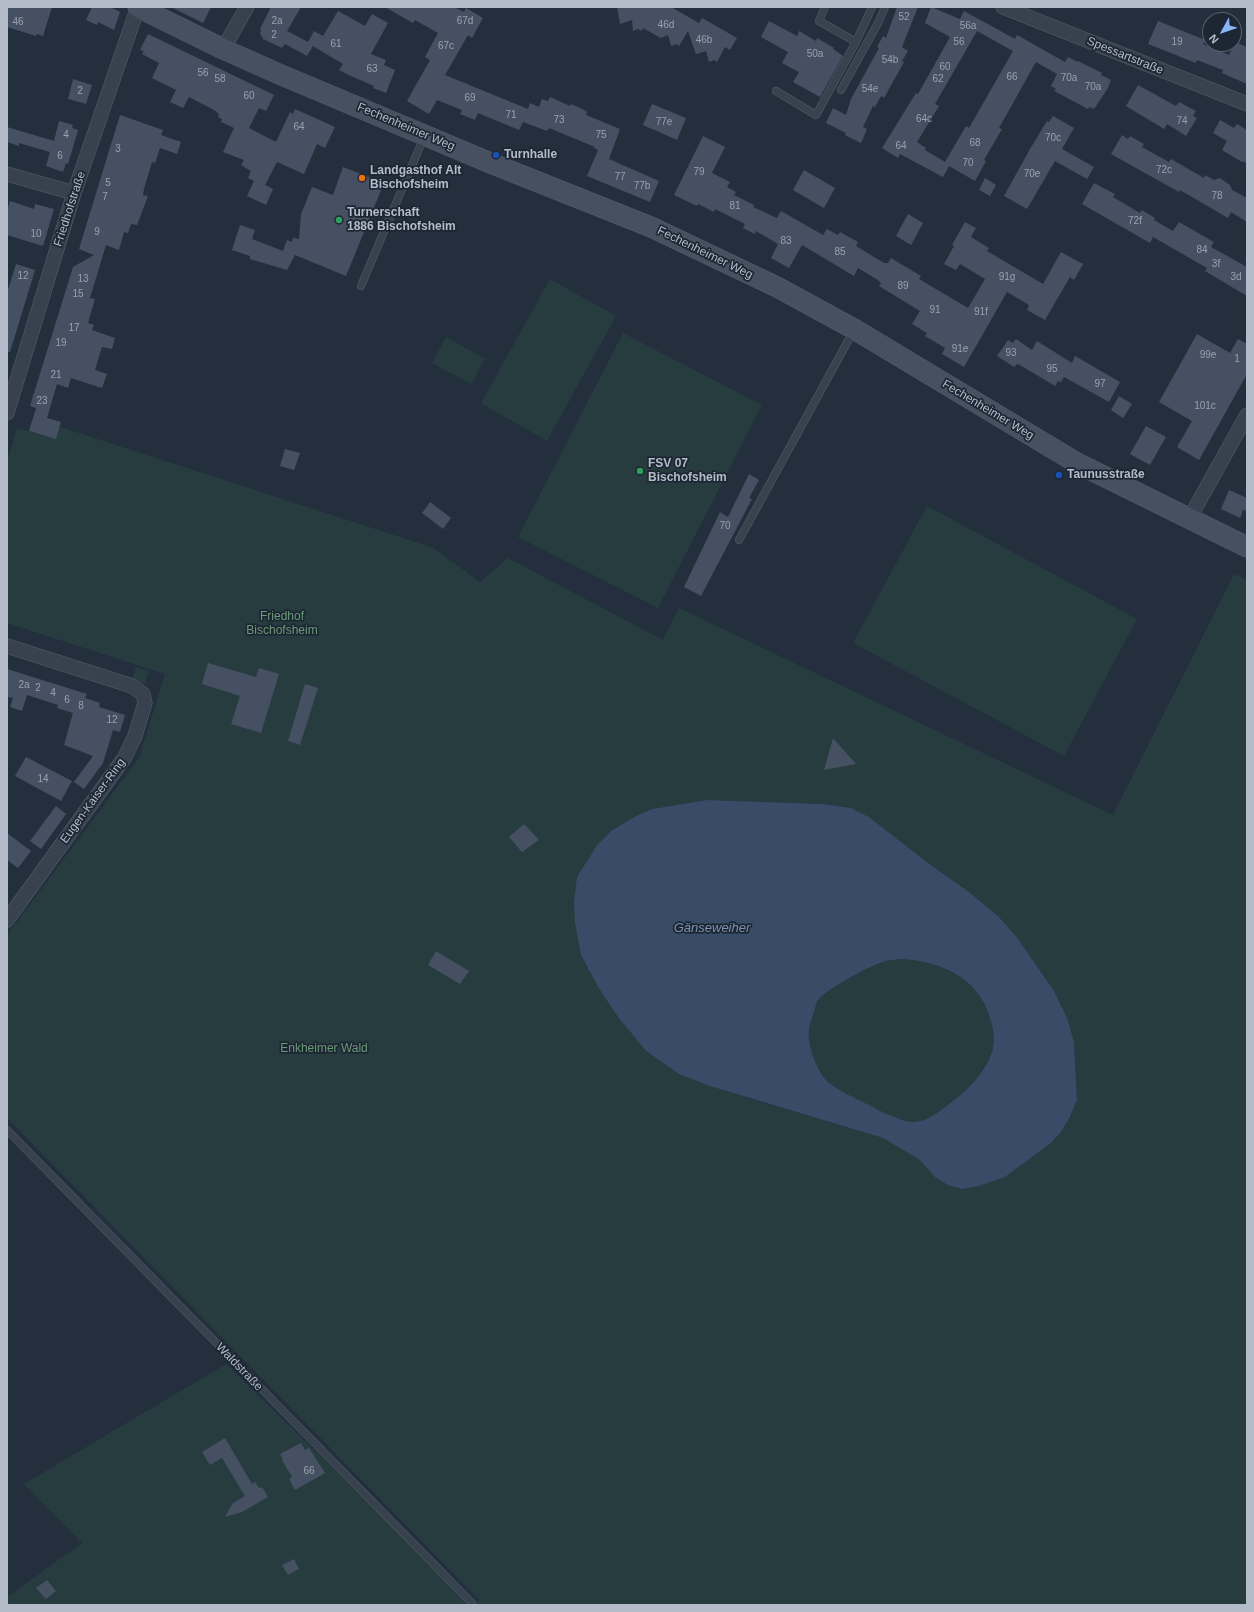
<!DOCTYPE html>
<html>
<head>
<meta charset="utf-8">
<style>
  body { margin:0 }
  #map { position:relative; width:1254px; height:1612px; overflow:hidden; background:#242f3e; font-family:Arial,sans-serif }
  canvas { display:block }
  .frame { position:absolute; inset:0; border:8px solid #b4bcc9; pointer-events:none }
  .north { position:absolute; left:1202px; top:12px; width:40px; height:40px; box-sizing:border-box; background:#1d2633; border:1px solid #59626f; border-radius:50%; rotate:230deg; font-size:11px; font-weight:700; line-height:16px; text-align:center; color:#b4bcc9 }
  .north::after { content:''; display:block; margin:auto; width:14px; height:18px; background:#8ab4f8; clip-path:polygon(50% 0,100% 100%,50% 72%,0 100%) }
</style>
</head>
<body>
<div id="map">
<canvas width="1254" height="1612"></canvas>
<div class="frame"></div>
<div class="north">N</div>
</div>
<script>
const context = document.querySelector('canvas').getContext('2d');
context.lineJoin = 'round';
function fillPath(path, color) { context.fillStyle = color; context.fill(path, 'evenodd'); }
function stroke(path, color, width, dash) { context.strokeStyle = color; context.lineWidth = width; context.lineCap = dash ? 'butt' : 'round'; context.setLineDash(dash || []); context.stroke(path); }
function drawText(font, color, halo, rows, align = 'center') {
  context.font = font + ' Arial,sans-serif'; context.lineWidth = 3.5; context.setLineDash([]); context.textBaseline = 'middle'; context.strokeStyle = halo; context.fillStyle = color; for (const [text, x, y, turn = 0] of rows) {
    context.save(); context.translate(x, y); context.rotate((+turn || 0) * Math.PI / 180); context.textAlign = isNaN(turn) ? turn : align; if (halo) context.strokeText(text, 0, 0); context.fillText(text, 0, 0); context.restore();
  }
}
const green = new Path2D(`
  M550,279L616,316L547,441L481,403Z
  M623,333L762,405L658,608L518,537Z
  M446,337L485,359L471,384L432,363Z
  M42,421L434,548L480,582L508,558L663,640L679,608L1113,815L1234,574L1247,580V1605H474L479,1600L7,1118V935L139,758L165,674L7,623V462L17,428L38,434ZM707,800L822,804L851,808L869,817L928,863L969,892L998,916L1016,936L1054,991L1074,1042L1077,1100L1070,1117L1061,1132L1051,1143L1005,1177L979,1186L962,1189L927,1167L920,1160L909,1153L883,1138L741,1096L679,1074L646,1051L618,1017L598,987L581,955L577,877L597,845L611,831L636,816L652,809Z
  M927,506L1137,619L1064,756L853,643Z
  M136,667L149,671L145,684L132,680Z
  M901,959C940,961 978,977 990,1018C993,1028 995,1038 993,1048C988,1070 967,1091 949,1104C938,1113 926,1122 912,1122C901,1123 877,1109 867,1104C857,1099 833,1088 826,1080C816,1069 807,1044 809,1029C810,1022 813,1015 815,1009C816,1005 817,1000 820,998C826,990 873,964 883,962C888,960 895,960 901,959Z
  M226,1364L472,1603L470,1605H7V1597L82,1543L24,1484Z`);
const water = new Path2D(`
  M707,800L822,804L851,808L869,817L928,863L969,892L998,916L1016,936L1054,991L1067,1018L1074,1042L1077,1100L1070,1117L1061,1132L1051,1143L1005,1177L979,1186L962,1189L948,1185L935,1177L920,1160L883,1138L710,1086L679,1074L646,1051L618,1017L598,987L581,955L575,922L574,902L577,877L597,845L611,831L636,816L652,809ZM901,959C940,961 978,977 990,1018C993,1028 995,1038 993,1048C988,1070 967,1091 949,1104C938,1113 926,1122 912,1122C901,1122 877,1109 867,1104C857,1099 833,1088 826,1080C816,1069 807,1044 809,1029C810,1022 813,1015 815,1009C816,1005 817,1000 820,998C826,990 873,964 883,962C888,960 895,960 901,959Z`);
const building = new Path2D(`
  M7,7H52L43,36L37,34L36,36L7,27Z
  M92,7H110L120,12L114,30L98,22L97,25L86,20Z
  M171,7H211L203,23Z
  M271,7H301L287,31L308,42L314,31L323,36L338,11L365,26L372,14L388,23L371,54L386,60L384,65L395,70L386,93L373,88L374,86L351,76L339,70L343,64L313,46L307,56L285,44L282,48L263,39L260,33L261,30L260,29Z
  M385,7H454L464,12L466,8L483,18L472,38L468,35L445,75L528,109L530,103L539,107L542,99L548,101L550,97L570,106L571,104L582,109L587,112L586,115L620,129L609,159L659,181L650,202L587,176L598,150L594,148L595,147L549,128L547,131L523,122L519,130L478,113L475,120L460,114L462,110L437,100L429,114L407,101L430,60L425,57L438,33L415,20L413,23Z
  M617,7H671L699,23L702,18L737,38L730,50L725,47L717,62L714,60L709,62L706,51L696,54L688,31L679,46L676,44L671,46L668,35L661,38L643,28L642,31L638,29L633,31L632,20L620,24Z
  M897,7H918L902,47L908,51L902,61L904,62L884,98L881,96L875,107L873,106L863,127L867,129L861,143L845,135L846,133L826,123L833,108L846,115L851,99L879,48L877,47L883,36L886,38Z
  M931,7L960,19L964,11L1015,39L1017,35L1065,62L1068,57L1078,62V61L1102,73L1101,75L1111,80L1108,88L1094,109L1089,107L1088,109L1054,91L1056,89L1051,86L1057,74L1036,62L999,128L1002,129L984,160L986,161L975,181L949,166L943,177L900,154L898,158L882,148L916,93L918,94L950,37L925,23ZM977,31L1013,51L969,128L966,126L945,162L925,150L926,148L917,142L939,106L935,104Z
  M769,21L797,36L799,31L816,41L817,38L834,48L833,49L843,56L820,97L793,82L799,72L782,63L788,52L761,37Z
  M1158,21L1205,40L1203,44L1229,55L1235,42L1247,47V84L1222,73L1223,70L1197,60L1196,63L1148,44Z
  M148,34L274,95L266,111L259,108L249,128L276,142L290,112L293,114L295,109L335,127L325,148L317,144L304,174L277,162L265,185L273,189L266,205L247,196L254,181L248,178L251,171L241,165L244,160L223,152L234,128L221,122L222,119L218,117L219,114L214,110L189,97L183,108L170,102L176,90L152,78L159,63L142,54L144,51L140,50Z
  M73,79L92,85L86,104L68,99Z
  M1138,85L1176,106L1179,102L1196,111L1193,116L1197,118L1186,136L1167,124L1164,129L1126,106Z
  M652,104L686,118L677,140L643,125Z
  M120,115L163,130L161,135L181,142L177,154L160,148L155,163L152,162L144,189L143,195L148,196L137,225L131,224L128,233L124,232L119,250L106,245L90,298L95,299L88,323L94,325L92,330L115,338L112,349L102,347L95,370L107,374L102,388L71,378L68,388L57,384L47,418L61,422L56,439L29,431L36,408L30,406L73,267L94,255L79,249Z
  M1053,116L1074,128L1062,149L1094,167L1087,179L1055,161L1027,209L1004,196L1030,149L1047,121L1049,122Z
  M1220,120L1234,128L1237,124L1247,130V164L1243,161L1242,162L1222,150L1227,141L1213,133Z
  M59,121L73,125L72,128L78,130L68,164L66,163L63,172L46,166L50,152L19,143V146L7,142V127L54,141Z
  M1122,135L1128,139L1130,136L1144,144L1142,147L1169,162L1171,159L1204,178L1205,175L1214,180L1220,178L1230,185L1232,190L1247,198V222L1231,212L1228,218L1180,190L1179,192L1111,154Z
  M703,136L725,147L712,173L730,182L727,187L736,192L734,195L754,205L753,207L777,218L781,211L823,235L827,229L838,235L840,232L858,242L856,246L884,263H888L891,258L921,276L919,279L968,308L985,279L960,264L956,270L944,264L954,246L952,245L965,222L976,228L971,237L989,248L987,251L1043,284L1061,252L1083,264L1074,280L1070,277L1045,320L1027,310L1029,305L1007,292L964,367L942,354L945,348L925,336L927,333L912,324L920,311L879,286L881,283L878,280L858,268L854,276L802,245L789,268L771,258L778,244L756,231L755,234L743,228L745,224L715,209L714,212L698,204L697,206L674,195Z
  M343,167L384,183L346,276L295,255L287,270L250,259V256L232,250L240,225L255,230L252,239L283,251L287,240L292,242L293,238L299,239L301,214L312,187L333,195Z
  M804,170L835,188L824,208L793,190Z
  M985,178L996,185L990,196L979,190Z
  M1094,183L1115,194L1113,197L1140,213L1142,210L1155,218L1154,220L1173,231L1179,222L1214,242L1211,247L1247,267V296L1205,271L1207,268L1153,237L1150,243L1082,204Z
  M10,201L34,209L35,204L54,209L43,246L7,235V211Z
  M908,214L923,223L911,245L896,236Z
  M16,264L35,270L10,352H7V293Z
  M1197,334L1230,353L1238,339L1247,344V374L1199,460L1177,447L1192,421L1159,402Z
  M1016,339L1032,350L1037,341L1072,363L1075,356L1120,382L1109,402L1064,377L1061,382L1058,381L1055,386L1020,365L1017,364L1014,367L997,356L1008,340L1013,343Z
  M1119,396L1132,404L1123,418L1111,410Z
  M1146,426L1166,437L1150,465L1130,454Z
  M285,449L300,453L294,470L280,466Z
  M749,474L759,480L749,498L752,499L701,596L684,587L720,512L728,517Z
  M1229,490L1247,498V511L1243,510L1240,518L1221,509Z
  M430,502L451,518L443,529L422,513Z
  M208,663L256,677L259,668L279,674L261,733L231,724L240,696L202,684Z
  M7,669L87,694L85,698L100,703L99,707L125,715L120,732L113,730L103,763L84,789L74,782L93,756L64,745L73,713L57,708L58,705L27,695L22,711L10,707L13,698L7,697Z
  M305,684L318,688L300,745L288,741Z
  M833,738L856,764L824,770Z
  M26,757L72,781L61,801L15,776Z
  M56,806L66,814L41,849L30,841Z
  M524,824L539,840L522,852L509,837Z
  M7,833L31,851L18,868L7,860Z
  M436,951L469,971L460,984L428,965Z
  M225,1438L252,1484L255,1482L259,1488L262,1487L268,1497L242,1512L225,1517L233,1503L245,1496L222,1458L210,1465L202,1452Z
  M301,1443L305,1450L309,1448L325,1473L295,1490L289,1479L292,1477L282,1460L283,1459L280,1454Z
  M294,1559L299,1569L288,1575L282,1565Z
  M47,1580L56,1591L46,1599L36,1588Z`);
const lane = new Path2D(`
  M825,7L819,21L856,42L872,7
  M841,90L878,23L885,7
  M776,91L816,115L856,42
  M361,286L424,137
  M739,540L854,330
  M7,1130L472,1603`);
const street = new Path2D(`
  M1003,7L1247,104
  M223,49L247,7
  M7,174L74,193
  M7,413L74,193L138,7
  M1189,519L1247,415
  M7,646L132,686L143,694L145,703L135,736L125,757L7,920`);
const secondary = new Path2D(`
  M138,7L223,49L279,74L493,164L651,227L777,287L854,329L1077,463L1247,547`);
const markers = [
  [496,155,4,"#1a4fb4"],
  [362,178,4,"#e8710a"],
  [339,220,4,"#2e9e5b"],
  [640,471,4,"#2e9e5b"],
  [1059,475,4,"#1a4fb4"]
];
const numberNames = [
  ["52",904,17],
  ["2a",277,21],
  ["67d",465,21],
  ["46",18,22],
  ["46d",666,25],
  ["56a",968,26],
  ["2",274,35],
  ["46b",704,40],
  ["56",959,42],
  ["19",1177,42],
  ["61",336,44],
  ["67c",446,46],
  ["50a",815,54],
  ["54b",890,60],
  ["60",945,67],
  ["63",372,69],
  ["56",203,73],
  ["66",1012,77],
  ["70a",1069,78],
  ["58",220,79],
  ["62",938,79],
  ["70a",1093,87],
  ["54e",870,89],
  ["2",80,91],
  ["60",249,96],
  ["69",470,98],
  ["71",511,115],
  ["64c",924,119],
  ["73",559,120],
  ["74",1182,121],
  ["77e",664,122],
  ["64",299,127],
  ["4",66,135],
  ["75",601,135],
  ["70c",1053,138],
  ["68",975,143],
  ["64",901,146],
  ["3",118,149],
  ["6",60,156],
  ["70",968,163],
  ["72c",1164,170],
  ["79",699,172],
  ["70e",1032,174],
  ["77",620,177],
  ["5",108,183],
  ["77b",642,186],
  ["78",1217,196],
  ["7",105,197],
  ["81",735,206],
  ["72f",1135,221],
  ["9",97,232],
  ["10",36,234],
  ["83",786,241],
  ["84",1202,250],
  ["85",840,252],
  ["3f",1216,264],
  ["12",23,276],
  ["91g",1007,277],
  ["3d",1236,277],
  ["13",83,279],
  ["89",903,286],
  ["15",78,294],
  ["91",935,310],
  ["91f",981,312],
  ["17",74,328],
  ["19",61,343],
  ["91e",960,349],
  ["93",1011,353],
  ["99e",1208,355],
  ["1",1237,359],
  ["95",1052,369],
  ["21",56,375],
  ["97",1100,384],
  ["23",42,401],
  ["101c",1205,406],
  ["70",725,526],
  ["2a",24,685],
  ["2",38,688],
  ["4",53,693],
  ["6",67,700],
  ["8",81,706],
  ["12",112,720],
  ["14",43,779],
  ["66",309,1471]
];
const streetNames = [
  ["Spessartstraße",1125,56,22],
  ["Fechenheimer Weg",406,127,23],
  ["Friedhofstraße",70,209,-72],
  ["Fechenheimer Weg",705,253,26],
  ["Fechenheimer Weg",988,410,31],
  ["Eugen-Kaiser-Ring",93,801,-54],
  ["Waldstraße",239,1367,46]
];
const poiNames = [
  ["Turnhalle",504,155],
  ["Landgasthof Alt",370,171],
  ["Bischofsheim",370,185],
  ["Turnerschaft",347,213],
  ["1886 Bischofsheim",347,227],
  ["FSV 07",648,464],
  ["Bischofsheim",648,478],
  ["Taunusstraße",1067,475]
];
const parkNames = [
  ["Friedhof",282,617],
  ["Bischofsheim",282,631],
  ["Enkheimer Wald",324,1049]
];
const waterNames = [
  ["Gänseweiher",712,928]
];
fillPath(green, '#263c3f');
fillPath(water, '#394c67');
fillPath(building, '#455162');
stroke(lane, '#565f6c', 8);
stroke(street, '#565f6c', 15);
stroke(secondary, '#565f6c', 21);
stroke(lane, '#38414e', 7);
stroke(street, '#38414e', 14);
stroke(secondary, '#465061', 20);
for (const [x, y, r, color] of markers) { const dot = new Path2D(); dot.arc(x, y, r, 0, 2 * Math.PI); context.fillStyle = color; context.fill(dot); stroke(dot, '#1d2633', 1.5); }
drawText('10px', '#98a1af', null, numberNames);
drawText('12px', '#b4bcc9', '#1d2633', streetNames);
drawText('bold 12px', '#b4bcc9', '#1d2633', poiNames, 'left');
drawText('12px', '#6b9a76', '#1d2633', parkNames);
drawText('italic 13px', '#7c92b1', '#1d2633', waterNames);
</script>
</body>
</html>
